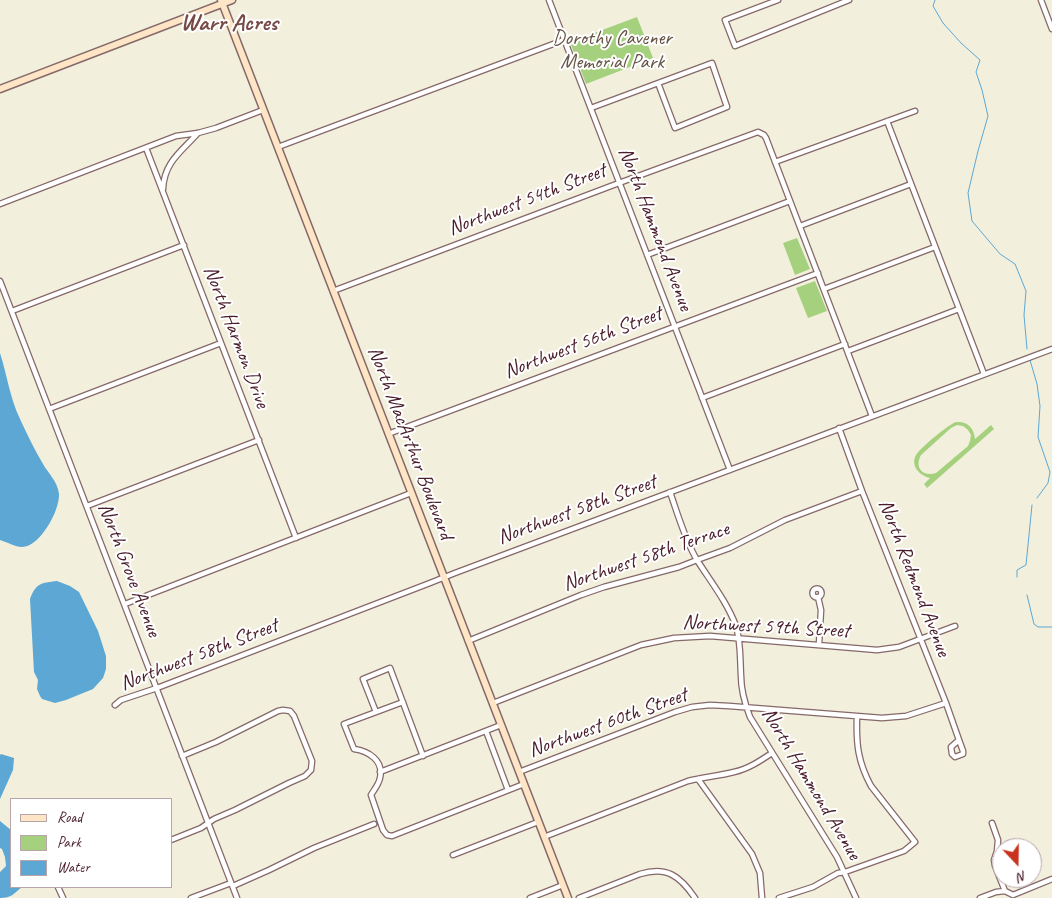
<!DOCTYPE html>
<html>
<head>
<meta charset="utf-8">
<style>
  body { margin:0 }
  #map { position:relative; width:1052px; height:898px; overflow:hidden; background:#f2efdc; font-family:Caveat,sans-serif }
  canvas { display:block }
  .legend { position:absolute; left:10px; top:798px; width:162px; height:90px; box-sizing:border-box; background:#fff; border:1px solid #b7a5aa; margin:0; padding:6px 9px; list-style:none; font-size:15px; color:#4a1f2b }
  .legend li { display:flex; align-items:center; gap:10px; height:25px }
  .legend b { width:25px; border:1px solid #b7a5aa }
  .north { position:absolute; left:992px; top:838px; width:50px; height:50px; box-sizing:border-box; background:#fff; border:1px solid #b7a5aa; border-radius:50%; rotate:159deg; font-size:14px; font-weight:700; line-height:20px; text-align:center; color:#4a1f2b }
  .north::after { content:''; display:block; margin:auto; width:18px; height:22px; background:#c8321e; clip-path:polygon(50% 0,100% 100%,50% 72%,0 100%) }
</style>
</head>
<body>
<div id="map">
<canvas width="1052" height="898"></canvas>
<ul class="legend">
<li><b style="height:6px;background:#fee5c5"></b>Road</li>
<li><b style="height:14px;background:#a5d17e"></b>Park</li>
<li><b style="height:14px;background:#5ca7d4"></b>Water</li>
</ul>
<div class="north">N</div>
</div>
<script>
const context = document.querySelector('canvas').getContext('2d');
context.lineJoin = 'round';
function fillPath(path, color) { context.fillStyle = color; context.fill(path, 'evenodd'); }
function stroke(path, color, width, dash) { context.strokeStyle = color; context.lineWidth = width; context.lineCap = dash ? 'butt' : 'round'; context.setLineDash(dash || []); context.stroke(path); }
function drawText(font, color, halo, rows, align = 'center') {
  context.font = font + ' Caveat,sans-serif'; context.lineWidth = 4; context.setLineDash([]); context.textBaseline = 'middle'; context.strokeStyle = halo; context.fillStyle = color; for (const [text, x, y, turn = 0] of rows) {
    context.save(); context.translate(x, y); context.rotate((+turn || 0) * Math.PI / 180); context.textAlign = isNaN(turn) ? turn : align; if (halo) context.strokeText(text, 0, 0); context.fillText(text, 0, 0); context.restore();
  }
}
const green = new Path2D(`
  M637,17L653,58L586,84L570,42Z
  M797,238L810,269L795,275L783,243Z
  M815,281L827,311L808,318L796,288Z
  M956,422C968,421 974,428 975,439L991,425L994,429L927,488L924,484L930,478C920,476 910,466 916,455C920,448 949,424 956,422ZM957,425L963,426L968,430L971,435L970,441L968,446L936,473C923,477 914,468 921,455L951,428Z`);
const water = new Path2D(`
  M0,353C7,375 10,398 20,419C27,434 34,449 43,464C48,473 58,482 59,494C60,510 40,547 22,547C15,547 7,542 0,540Z
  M57,581L70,586L79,592L98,631L106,656V669L103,678L93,689L66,700L55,703L42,699L40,696L37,689L38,680L34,672L30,599C36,583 41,583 57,581Z
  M1,754L14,758L13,770L0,799V755Z
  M0,821L11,830V887H22C13,894 12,898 0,898V872L6,866L5,857L2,849L0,848Z`);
const stream = new Path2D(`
  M935,0L933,6L943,23L961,43L980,60L976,72L982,90L988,116L978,151L968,193L972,221L1000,254L1015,264L1026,291L1024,315L1027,349
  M1030,360L1037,384L1040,406L1038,437L1050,472L1048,483L1037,498
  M1017,577V570L1026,565L1032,505
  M1027,595L1034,624L1038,627H1052`);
const street = new Path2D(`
  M549,0L730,470
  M778,0L725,20L735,46L849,0
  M1041,0L1052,29
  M591,108L712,63L727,107L675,128L658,83
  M887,121L984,374
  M278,147L564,40
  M146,148L296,538
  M775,162L915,111
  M163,189C164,162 182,151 198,133
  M0,204L176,136L198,133L216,128L263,110
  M800,226L911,184
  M647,255L790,201
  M0,281L237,898
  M824,289L935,247
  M333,291L619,183L758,132L764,135L766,138L872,416
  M12,311L184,245
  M848,351L959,309
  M702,398L845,344
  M49,409L221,343
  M839,428L862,491L946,703L959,740L951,747L952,754L955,757L963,754V751L959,740
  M388,434L818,273
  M670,492C678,515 685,540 697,560C711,582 727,602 736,626C741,642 740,660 741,676C741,690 745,704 750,717L837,857L856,898
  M87,506L259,440
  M812.5 593a4.5 4.5 0 1 1 9 0a4.5 4.5 0 1 1-9 0Z
  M818,597L821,610L819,644
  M125,604L411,493
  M468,641L581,595L604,587L679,567L697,560L730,548L785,520L862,491
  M403,702L344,724L354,749C368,751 384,760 380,778C379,784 374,790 371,795L383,830L387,835L392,836L524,784
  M493,703L641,645L674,638L710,636L877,650L899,647L955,626
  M115,705L121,700L157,688L430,583L455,573L1052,349
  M376,712L363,679L390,668L423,756
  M486,731L508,790
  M380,772L501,725
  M519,772L675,712L692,707L710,705L729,706L882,718L906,716L946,703
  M698,779L752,854L760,873L762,898
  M992,823L998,840L997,851L994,860L995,866L1005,891
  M544,837L688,781C703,777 719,776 734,772C748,769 760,761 772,753
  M171,840L201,828L214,819L235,810L289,783L305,776L311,770L312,761L294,716L290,711L283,710L278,711L216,742L182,756
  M453,855L538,822
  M233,886L269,870L314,848L374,824
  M58,887L63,898
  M1013,895L1052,879
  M191,898L231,883
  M530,898L563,885
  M579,898L640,874C667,866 680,876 695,898
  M779,898L813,887L838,873L845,872L904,851L915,842L871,786C858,762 856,744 857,717
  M980,898L996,892L1005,891L1013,895`);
const secondary = new Path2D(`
  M221,0L568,898
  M0,89L232,0`);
const parkNames = [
  ["Dorothy Cavener",612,38],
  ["Memorial Park",612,62]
];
const streetNames = [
  ["Northwest 54th Street",527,200,-21],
  ["North Hammond Avenue",655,229,69],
  ["North Harmon Drive",236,337,69],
  ["Northwest 56th Street",583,343,-21],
  ["North MacArthur Boulevard",410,443,69],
  ["Northwest 58th Street",577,510,-20],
  ["Northwest 58th Terrace",646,557,-19],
  ["North Grove Avenue",129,570,69],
  ["North Redmond Avenue",914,578,69],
  ["Northwest 59th Street",766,627,3],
  ["Northwest 58th Street",199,655,-21],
  ["Northwest 60th Street",608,723,-20],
  ["North Hammond Avenue",811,784,59]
];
const quarterNames = [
  ["Warr Acres",229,24]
];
fillPath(green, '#a5d17e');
fillPath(water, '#5ca7d4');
stroke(stream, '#5ca7d4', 1);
stroke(street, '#856869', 7);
stroke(secondary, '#856869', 9);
stroke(street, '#fff', 4.5);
stroke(secondary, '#fee5c5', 6);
drawText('21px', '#655444', '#fff', parkNames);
drawText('21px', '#4a1f2b', '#fff', streetNames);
drawText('bold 24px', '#774a46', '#fff', quarterNames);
</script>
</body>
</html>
